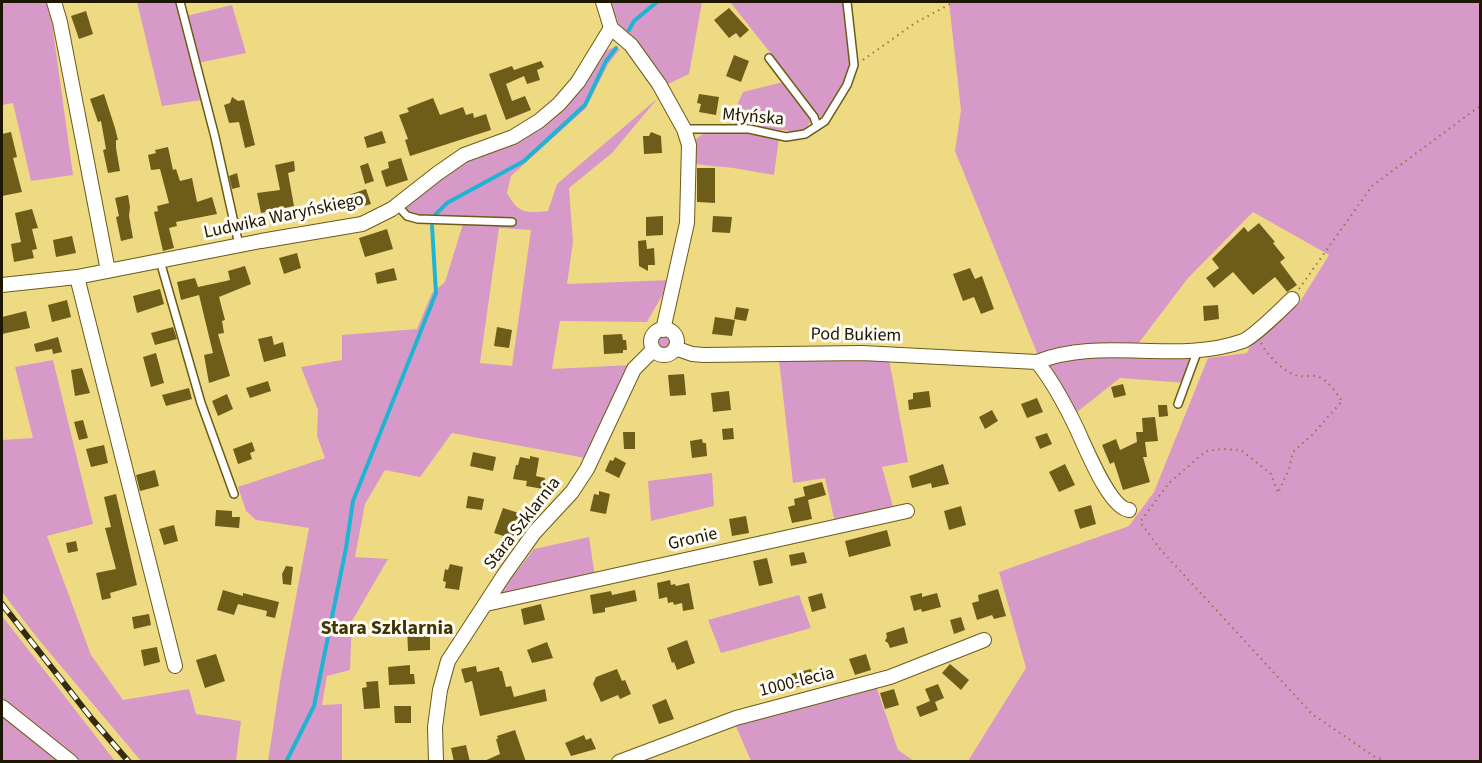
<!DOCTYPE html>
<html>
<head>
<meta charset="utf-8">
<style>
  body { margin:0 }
  #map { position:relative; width:1482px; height:763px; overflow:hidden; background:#efda84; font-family:"Source Sans 3",sans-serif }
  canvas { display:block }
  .frame { position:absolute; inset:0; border:3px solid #1d1600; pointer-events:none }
</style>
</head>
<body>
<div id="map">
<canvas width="1482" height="763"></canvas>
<div class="frame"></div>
</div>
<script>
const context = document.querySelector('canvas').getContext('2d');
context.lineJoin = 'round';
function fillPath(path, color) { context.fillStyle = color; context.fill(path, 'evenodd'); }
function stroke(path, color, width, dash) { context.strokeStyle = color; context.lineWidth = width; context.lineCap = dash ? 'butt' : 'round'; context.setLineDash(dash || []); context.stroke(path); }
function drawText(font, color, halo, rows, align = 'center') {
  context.font = font + ' "Source Sans 3",sans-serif'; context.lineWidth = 6; context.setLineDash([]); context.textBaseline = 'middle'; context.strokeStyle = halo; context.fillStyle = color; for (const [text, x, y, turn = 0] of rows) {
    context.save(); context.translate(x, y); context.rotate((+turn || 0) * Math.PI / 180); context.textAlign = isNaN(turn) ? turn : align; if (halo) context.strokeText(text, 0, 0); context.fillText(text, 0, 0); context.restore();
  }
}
const green = new Path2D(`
  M2,2H46L52,23L73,175L31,181L13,103L2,105Z
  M137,2H178L182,17L232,5L246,53L193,64L202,100L162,106Z
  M610,2H702L689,74L668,84L650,58L619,25Z
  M730,2H844L851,66L844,84L824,116L820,118L792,80Z
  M949,2H1480V761H968L1026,668L999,572L1129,526L1154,492L1208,358L1247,353L1254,337L1298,305L1329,255L1253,212L1188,278L1128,357L1184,355L1192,362L1186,383L1120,378L1077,412L1037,353L955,151L961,110Z
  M612,48L620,49L608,64L586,108L511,176L507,193C519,214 525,213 548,211L557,184L658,98L612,153L569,188L573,242L567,284L671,280L647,322L560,321L552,369L631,365L585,458L452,433L420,477L385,470L365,504L355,557L388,559L352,621L350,670L327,676L322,705L342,704V761H268L281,676L309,528L256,520L246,511L238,487L325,458L317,436L318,410L301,367L342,360V335L417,329L432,293L445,282L463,224L412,214L405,207L437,179L474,157L525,139L565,105L602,52ZM499,228L531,230L512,366L480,363Z
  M783,82L808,114L810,122C808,126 805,129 800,131C791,133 743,124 729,123L743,92Z
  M737,132L779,138L774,175L733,168L694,164C694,158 693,151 694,145C697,128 724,132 737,132Z
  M656 342a8 8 0 1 1 16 0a8 8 0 1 1-16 0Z
  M889,359L908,462L882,467L894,510L835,523L825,478L793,483L779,360Z
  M53,360L93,524L47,536L91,655L123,700L189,689L196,714L241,721L236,761H141L39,640L2,592V440L33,438L15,367Z
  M712,473L714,506L651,521L648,481Z
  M589,537L595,577L505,596L500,593L534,549Z
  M799,595L811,628L721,653L708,620Z
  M2,616L115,761H2Z
  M876,686L898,750L914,761H751L735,724Z`);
const stream = new Path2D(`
  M629,30L634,21L657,2
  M436,214L447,203L524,161L585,105L606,61L616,48
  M286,762L314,706L346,548L353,501L436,293L432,226`);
const building = new Path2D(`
  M729,8L749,30L740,38L736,33L729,38L714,20Z
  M86,11L93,34L79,39L71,16Z
  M734,55L749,61L741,82L726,76Z
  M541,61L544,67L537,70L540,80L527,84L524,76L506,84L512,101L525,96L531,110L506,120L489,74L512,66L514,70Z
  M104,94L115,128L118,140H116V148L120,171L108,173L103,150L106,149L101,121L98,122L90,99Z
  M699,94L719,97L716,115L699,112L701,104L697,103Z
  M232,97L238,101L244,100L255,145L245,148L239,122L229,123L224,105L230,103Z
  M433,98L440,115L463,107L466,115L473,113L474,118L486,114L491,130L410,156L405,140L408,139L399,115L409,112L407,108Z
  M382,131L386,143L367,148L364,137Z
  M11,132L17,157L13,158L22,192L2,196V134Z
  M651,132L661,136L662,153L644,154L643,136H649Z
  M168,147L173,170L176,169L180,181L192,178L197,202L212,197L217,214L176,222L177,226L169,228L174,248L163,251L154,212L158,211L157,206L169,203L160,169L151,170L148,155L156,153L155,150Z
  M401,158L408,180L386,187L381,171L389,168L388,162Z
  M294,161L295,171L288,173L294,206L261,213L257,193L280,190L275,165Z
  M368,163L374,181L365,184L360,166Z
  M697,168H715V203L697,202Z
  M237,173L240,187L232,189L229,176Z
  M366,189L371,204L350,210L346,196Z
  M128,195L130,207L129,216L133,238L121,241L116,217L119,216L115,198Z
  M32,209L38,228L32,229L37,249L32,250L34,258L14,262L11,244L21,242L15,213Z
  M663,216V235L646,236V217Z
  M713,216L732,217L730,233L712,232Z
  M1259,223L1275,242L1273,243L1285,258L1280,262L1297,285L1287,292L1275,277L1253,295L1233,272L1214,288L1206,278L1219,268L1212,259L1244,227L1248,232Z
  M387,229L393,249L365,257L359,238Z
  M72,236L76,253L56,257L53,240Z
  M646,240L647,249L654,248L655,265H648V271L639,266L638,241Z
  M297,253L301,268L284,274L279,258Z
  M245,266L251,284L219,297L225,320L222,321L224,333L218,334L230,376L209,383L204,355L213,353L199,295L181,300L177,282L195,278L198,287L226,281L230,280L228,271Z
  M394,268L397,280L377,284L375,273Z
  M970,268L975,279L982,276L994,309L981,314L974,297L963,301L953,274Z
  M160,289L164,304L137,313L133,296Z
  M67,300L71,317L52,322L48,305Z
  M1218,305L1219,319L1204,321L1203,306Z
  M736,307L749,309L746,321L734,319Z
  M26,311L30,328L2,334V317Z
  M715,317L735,320L732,336L712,334Z
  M173,327L177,339L155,345L151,333Z
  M497,327L512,330L509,348L494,346Z
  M622,334L623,340H626L627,350H623V353L604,354L603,335Z
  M272,336L274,345L283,342L286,356L264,362L258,339Z
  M58,337L62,352L53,354L52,349L36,352L34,344Z
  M156,353L164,383L151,387L143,357Z
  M82,368L90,393L75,396L71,370Z
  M684,374L686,395L670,396L668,375Z
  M268,381L271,391L250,398L246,388Z
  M1123,384L1126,395L1114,398L1111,387Z
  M189,388L192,399L166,406L162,395Z
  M729,391L731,410L713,412L711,393Z
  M929,391L931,407L909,410L908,400L913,399V393Z
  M227,394L233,409L218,416L212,401Z
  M1037,398L1043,412L1027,418L1021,404Z
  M1158,405H1167L1168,416L1159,417Z
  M992,410L998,421L985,429L979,417Z
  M1155,417L1158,441L1145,442L1147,457H1143L1150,482L1123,490L1114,462L1110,464L1102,445L1116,439L1120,450L1137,442L1136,432H1143L1142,418Z
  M83,420L88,438L79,440L74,422Z
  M733,428L734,439L723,440L722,429Z
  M623,432H635V449H624Z
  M1047,433L1052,444L1040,449L1035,437Z
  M702,439L703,443H706L707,456L692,458L690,441Z
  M252,442L255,451L250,453L252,459L238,464L233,449Z
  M104,445L108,463L91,467L86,449Z
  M473,452L496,457L493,471L470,466Z
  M530,456L539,458L536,476L545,478L543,489L526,486L527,481L513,479L516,465H518L520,457L530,459Z
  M615,457L626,463L619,478L605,471L610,460L613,461Z
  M943,464L949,484L932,488L931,483L912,488L909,476Z
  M1065,464L1075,485L1059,492L1049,472Z
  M155,470L159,486L140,491L136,475Z
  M822,482L826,495L808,500L812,519L792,523L788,507L795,505L794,499L805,496L803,487Z
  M599,491L610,494L606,514L590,511L594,494L599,495Z
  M116,494L137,585L110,593L111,598L102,600L96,573L116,569L105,528L111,527L104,497Z
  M468,496L484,499L482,510L466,508Z
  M1091,505L1096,524L1080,529L1074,510Z
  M961,506L966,525L949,530L944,511Z
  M503,508L522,514L513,539L494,533Z
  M216,510L232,511V517H240L239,528L215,526Z
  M746,516L749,533L732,536L729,519Z
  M174,525L178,541L164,545L159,529Z
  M887,530L891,546L849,557L845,541Z
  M76,541L78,551L68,553L66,543Z
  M804,552L807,563L791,566L789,555Z
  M767,558L773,583L759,586L753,561Z
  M450,564L463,567L459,590L445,588L446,582L443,581L445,569L448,570Z
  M286,566L293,567L291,585L283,584L282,574Z
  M670,580L671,585L675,584L676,586L689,583L694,609L683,611L682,603L674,605L673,602L668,603L667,597L659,599L657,583Z
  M998,589L1006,616L994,619L992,615L977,620L972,603L979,601L978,595Z
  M223,590L243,596V593L279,602L275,618L266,616L267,611L238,604L234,615L217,610Z
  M635,590L637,601L605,608V612L593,614L590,595L611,591L612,595Z
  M822,593L826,608L812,612L808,597Z
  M922,593V597L937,593L941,607L922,612L921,609L914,611L910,596Z
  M541,604L545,620L524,625L521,609Z
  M149,614L151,625L134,629L132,617Z
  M961,617L965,630L954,634L950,620Z
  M407,626H418L419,633L430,632V650L408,651Z
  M904,627L908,643L890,648L888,643L885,641L887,637L886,633Z
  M687,640L695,663L677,670L674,662L672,663L667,648Z
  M547,642L553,658L532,663L527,650Z
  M157,647L160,662L144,666L141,650Z
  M216,654L225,681L205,688L196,660Z
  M866,654L871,670L855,675L849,659Z
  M950,664L969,680L961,690L942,673Z
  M410,665V674H414L415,684L389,685L388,667Z
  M476,666L477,672L499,667L500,671H502L506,687L511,686L514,697L545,689L547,701L480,716L472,681L465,683L461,669Z
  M617,669L622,681L625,680L631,694L620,699L618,695L601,702L593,684L596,677Z
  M811,669L814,682L795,688L791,674Z
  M378,681L380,708L364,709L362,688L367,687L366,682Z
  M938,684L944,698L935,702L938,710L920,717L916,707L930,701L925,689Z
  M894,689L899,705L885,709L880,693Z
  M666,699L674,719L659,724L652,705Z
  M394,706H411V723H395Z
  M515,730L526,762H482L500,754L496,739H498L497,736Z
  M584,735L586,740L591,738L596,749L571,756L565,743Z
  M466,745L470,762H454L451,748Z`);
const path = new Path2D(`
  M863,60L915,23L954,2
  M1299,289L1372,186L1480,106
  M1261,343C1267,355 1283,371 1295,375C1303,378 1312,374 1319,377C1329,381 1336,393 1342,401L1313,434L1293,452L1289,469L1278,493L1271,474L1241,450L1223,449L1206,451L1169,483L1140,522L1160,549L1312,714L1375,757L1389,762`);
const lane = new Path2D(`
  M180,2L215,137L239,245
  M769,58L814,117L817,126
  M684,129H749L786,137L805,134L825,121L847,85L854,65L847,2
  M397,205L407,216L418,219L512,222
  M160,261L201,403L234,494
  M1178,404L1196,355L1195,351`);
const street = new Path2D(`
  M54,2L60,22L108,271
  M603,2L611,28L631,45L659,84L684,129L689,145L687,223L663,330
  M77,277L175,666
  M2,285L77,277L261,241L362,224L392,209L438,173L464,155L513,137L539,121L559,104L578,82L611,28
  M651 342a13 13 0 1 1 26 0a13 13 0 1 1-26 0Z
  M675,348L692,354L704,355L862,353L1037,362C1102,336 1176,365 1243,341C1253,337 1283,308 1292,299
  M1037,362C1052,380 1063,401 1073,421C1083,440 1108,508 1129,510
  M486,604L907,511
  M2,707L71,762
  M436,762L435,727L440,690L448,661L504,575L534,533L572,492L587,469L634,369L653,350
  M619,762L736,718L890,677L984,640`);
const rail = new Path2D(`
  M2,604L92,719L129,762`);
const streetNames = [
  ["Młyńska",753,118,5],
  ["Ludwika Waryńskiego",284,217,-12],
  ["Pod Bukiem",856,336,1],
  ["Stara Szklarnia",523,524,-52],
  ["Gronie",693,540,-13],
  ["1000-lecia",797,683,-14]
];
const neighbourhoodNames = [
  ["Stara Szklarnia",387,630]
];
fillPath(green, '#d79ac8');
stroke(stream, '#1fb5d2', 4);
fillPath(building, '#6d5d19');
stroke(lane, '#6b5b16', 10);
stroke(street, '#6b5b16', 16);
stroke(path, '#8a7c44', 2, [1.5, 4.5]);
stroke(lane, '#fff', 7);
stroke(street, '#fff', 14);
stroke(rail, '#352c0f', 6);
stroke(rail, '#fdfbf3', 4, [11]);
drawText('18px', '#1d1600', '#fdfbf3', streetNames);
drawText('bold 20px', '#403503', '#fdfbf3', neighbourhoodNames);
</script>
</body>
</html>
